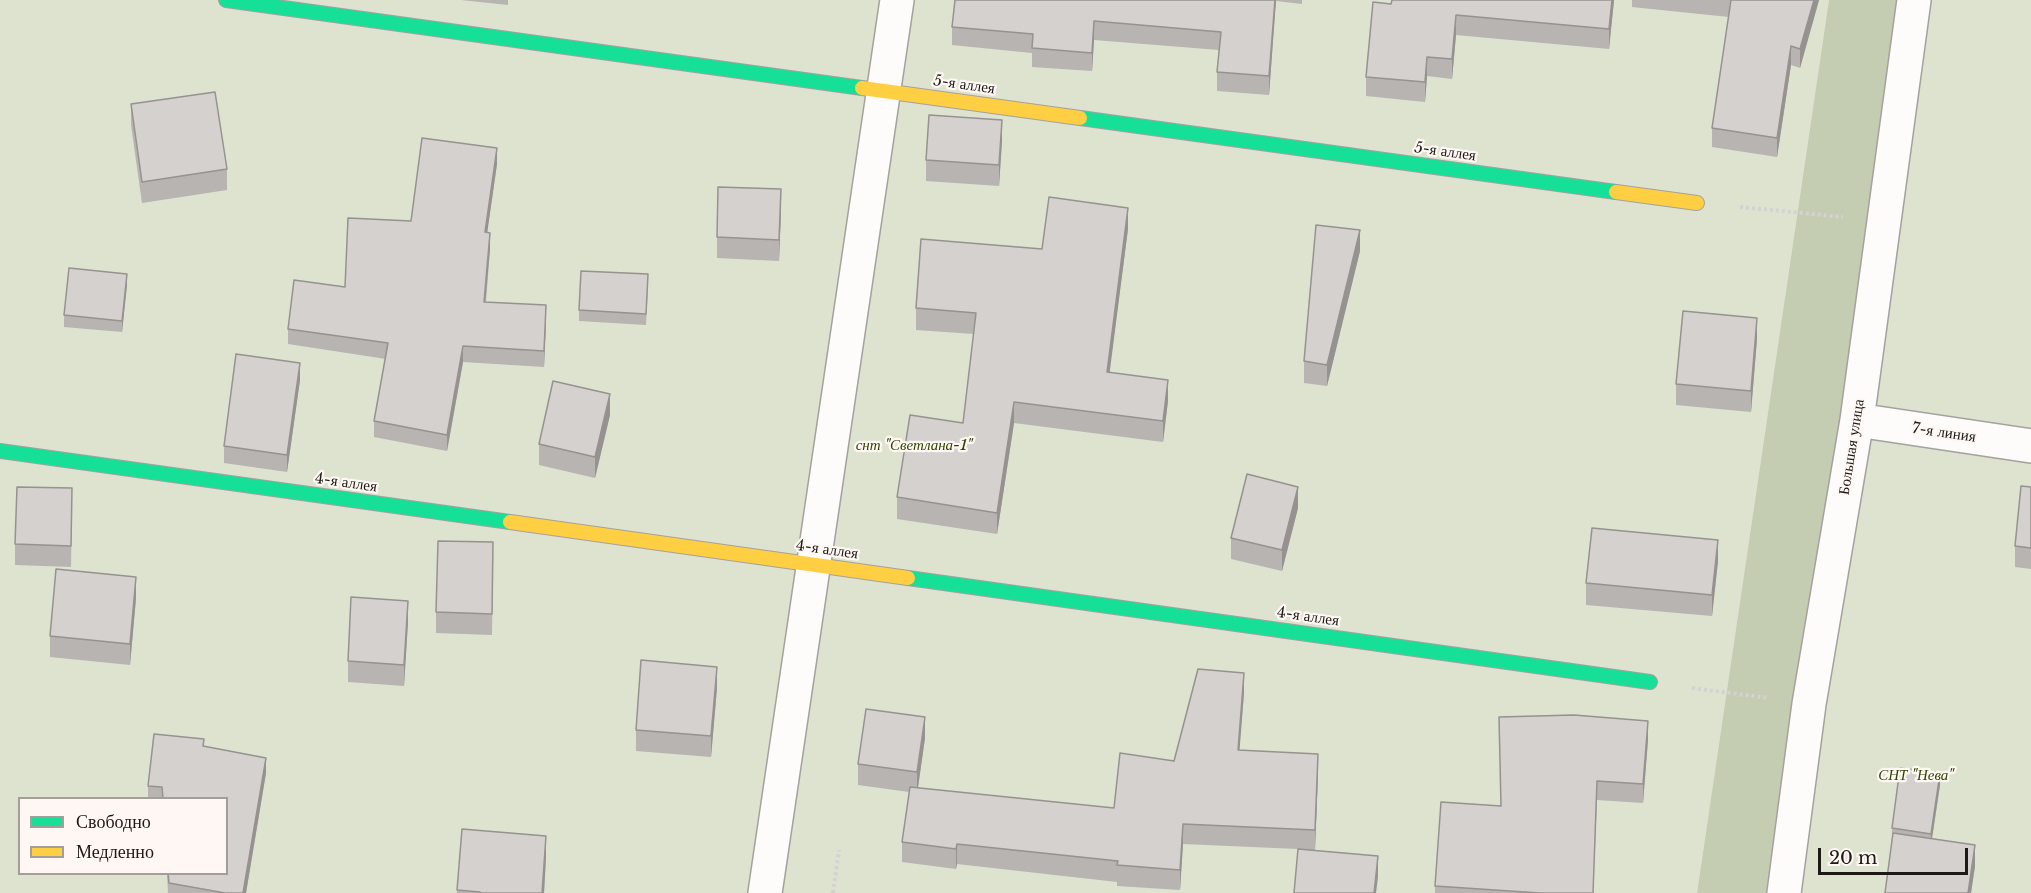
<!DOCTYPE html>
<html>
<head>
<meta charset="utf-8">
<style>
  body { margin:0 }
  #map { position:relative; width:2031px; height:893px; overflow:hidden; background:#f0eae6; font-family:"Libre Baskerville",serif }
  canvas { display:block }
  .legend { position:absolute; left:18px; top:797px; width:210px; height:78px; box-sizing:border-box; background:#fef7f3; border:2px solid #a49e9b; margin:0; padding:8px 10px; list-style:none; font-size:18px; color:#1d1916 }
  .legend li { display:flex; align-items:center; gap:12px; height:30px }
  .legend b { width:30px; border:2px solid #a49e9b }
  .scale { position:absolute; left:1818px; top:848px; width:150px; height:27px; box-sizing:border-box; border:3px solid #1d1916; border-top:0; padding-left:8px; font-size:18px; line-height:21px; white-space:nowrap; color:#1d1916; -webkit-text-stroke:4px #fef7f3; paint-order:stroke }
</style>
</head>
<body>
<div id="map">
<canvas width="2031" height="893"></canvas>
<ul class="legend">
<li><b style="height:8px;background:#16e098"></b>Свободно</li>
<li><b style="height:8px;background:#ffcf43"></b>Медленно</li>
</ul>
<div class="scale">20 m</div>
</div>
<script>
const context = document.querySelector('canvas').getContext('2d');
context.lineJoin = 'round';
function fillPath(path, color) { context.fillStyle = color; context.fill(path, 'evenodd'); }
function stroke(path, color, width, dash) { context.strokeStyle = color; context.lineWidth = width; context.lineCap = dash ? 'butt' : 'round'; context.setLineDash(dash || []); context.stroke(path); }
function drawText(font, color, halo, rows, align = 'center') {
  context.font = font + ' "Libre Baskerville",serif'; context.lineWidth = 4.5; context.setLineDash([]); context.textBaseline = 'middle'; context.strokeStyle = halo; context.fillStyle = color; for (const [text, x, y, turn = 0] of rows) {
    context.save(); context.translate(x, y); context.rotate((+turn || 0) * Math.PI / 180); context.textAlign = isNaN(turn) ? turn : align; if (halo) context.strokeText(text, 0, 0); context.fillText(text, 0, 0); context.restore();
  }
}
const green = new Path2D(`
  M0,0H1829L1697,893H0ZM20,798H226V874H20Z
  M1913,0H2031V893H1784Z`);
const forest = new Path2D(`
  M1829,0H1913L1784,893H1697Z`);
const path = new Path2D(`
  M1740,207L1843,217
  M1692,688L1768,698
  M833,893L839,850`);
const street = new Path2D(`
  M1857,420L2031,446
  M765,893L897,0
  M1784,893L1809,704L1857,420L1914,0`);
const fast = new Path2D(`
  M226,0L862,88
  M1080,118L1616,192
  M0,451L510,522
  M908,578L1650,682`);
const slow = new Path2D(`
  M862,88L1080,118
  M1616,192L1697,203
  M510,522L908,578`);
const wall = new Path2D(`
  M461,0H508V5Z
  M955,0H1302V4L1276,1L1269,95L1217,91V72L1219,50L1094,40L1092,71L1032,67V53L952,45V27Z
  M1614,0L1609,49L1456,35L1452,79L1427,76L1425,102L1366,96V77L1391,4Z
  M1632,0H1819L1800,68L1791,65L1777,157L1712,147V128L1729,17L1632,7Z
  M131,104L227,169V190L142,203L131,125Z
  M1002,141L999,186L926,181V160Z
  M497,164L487,233L490,249L486,302L546,321L544,367L463,362L447,451L374,437V421L386,359L288,344V329L345,287L411,221Z
  M781,210L779,261L717,258V237Z
  M1128,229L1109,373L1168,401L1163,442L1014,423L997,534L897,519V497L963,423L974,334L916,330V308L1042,249Z
  M1360,251L1327,386L1304,383V361Z
  M127,285L122,332L64,327V315Z
  M648,286L646,325L579,321V310Z
  M1757,339L1751,412L1676,405V384Z
  M300,380L287,472L224,463V446Z
  M610,415L595,478L539,465V444Z
  M2031,487V569L2015,567V546Z
  M1298,508L1282,571L1231,559V538Z
  M72,509L71,567L15,565V544Z
  M1718,561L1712,616L1586,605V583Z
  M493,563L492,635L436,633V612Z
  M136,598L130,665L50,657V636Z
  M408,622L404,686L348,682V661Z
  M717,688L711,757L636,751V730Z
  M1244,693L1239,750L1318,774L1315,850L1378,877L1298,849L1183,844L1180,890L1117,886V882L957,864L956,869L902,862V842L909,792L858,785V764L925,738L918,788L1114,808L1174,761Z
  M1499,717L1648,740L1643,803L1597,800L1593,893H1435V886L1501,806Z
  M204,746L266,773L246,893H168L167,873H226V798H148V786Z
  M1940,785L1932,838L1975,866L1971,893H1885L1892,840V828Z
  M462,829L546,857L544,893H457Z`);
const shadedWall = new Path2D(`
  M1275,0H1276L1269,95V76Z
  M1612,0H1614L1609,49V29Z
  M1814,0H1819L1800,68V49Z
  M1456,15V35L1452,79V59Z
  M1094,21V40L1092,71V53Z
  M1791,46V65L1777,157V138Z
  M1427,57V76L1425,102V82Z
  M1002,120V141L999,186V165Z
  M497,148V164L485,248V232Z
  M781,189V210L779,261V240Z
  M1128,208V229L1107,393V372Z
  M1360,230V251L1327,386V365Z
  M490,233V249L484,317V302Z
  M127,274V285L122,332V321Z
  M546,305V321L544,367V351Z
  M1757,318V339L1751,412V391Z
  M463,346V362L447,451V435Z
  M300,363V380L287,472V455Z
  M1168,380V401L1163,442V421Z
  M610,394V415L595,478V457Z
  M1014,402V423L997,534V513Z
  M1298,487V508L1282,571V550Z
  M1718,540V561L1712,616V595Z
  M136,577V598L130,665V644Z
  M408,601V622L404,686V665Z
  M717,667V688L711,757V736Z
  M1244,673V693L1238,770V750Z
  M925,717V738L917,794V772Z
  M1648,721V740L1643,803V784Z
  M1318,754V774L1315,850V830Z
  M266,758V773L246,893H243Z
  M1940,773V785L1931,845V834Z
  M1183,824V844L1180,890V870Z
  M546,836V857L544,893H542Z
  M957,844V864L956,869V849Z
  M1975,845V866L1971,893H1968Z
  M1378,856V877L1376,893H1374Z`);
const building = new Path2D(`
  M955,0H1275L1269,76L1217,72L1221,32L1094,21L1092,53L1032,48L1033,34L952,27Z
  M1392,0H1612L1609,29L1456,15L1452,59L1427,57L1425,82L1366,77L1373,2L1391,4Z
  M1731,0H1814L1800,49L1791,46L1777,138L1712,128Z
  M215,92L227,169L142,182L131,104Z
  M929,115L1002,120L999,165L926,160Z
  M422,138L497,148L485,232L490,233L484,302L546,305L544,351L463,346L447,435L374,421L388,343L288,329L294,280L345,287L348,218L411,221Z
  M718,187L781,189L779,240L717,237Z
  M1049,197L1128,208L1107,372L1168,380L1163,421L1014,402L997,513L897,497L910,415L963,423L976,313L916,308L921,239L1042,249Z
  M1316,225L1360,230L1327,365L1304,361Z
  M69,268L127,274L122,321L64,315Z
  M581,271L648,274L646,314L579,310Z
  M1683,311L1757,318L1751,391L1676,384Z
  M236,354L300,363L287,455L224,446Z
  M553,381L610,394L595,457L539,444Z
  M1247,474L1298,487L1282,550L1231,538Z
  M2021,486L2031,487V548L2015,546Z
  M17,487L72,488L71,546L15,544Z
  M1592,528L1718,540L1712,595L1586,583Z
  M438,541L493,542L492,614L436,612Z
  M56,569L136,577L130,644L50,636Z
  M351,597L408,601L404,665L348,661Z
  M641,660L717,667L711,736L636,730Z
  M1198,669L1244,673L1238,750L1318,754L1315,830L1183,824L1180,870L1117,865L1118,861L957,844L956,849L902,842L910,787L1114,808L1120,753L1174,761Z
  M866,709L925,717L917,772L858,764Z
  M1574,715L1648,721L1643,784L1597,781L1593,893H1540L1435,886L1441,802L1501,806L1499,717Z
  M154,734L204,739L203,746L266,758L243,893H225L169,883L168,873H226V798H163L162,787L148,786Z
  M1900,768L1940,773L1931,834L1892,828Z
  M462,829L546,836L542,893H480V892L457,890Z
  M1893,833L1975,845L1968,893H1885Z
  M1298,849L1378,856L1374,893H1294Z`);
const streetNames = [
  ["5-я аллея",964,85,8],
  ["5-я аллея",1445,152,8],
  ["7-я линия",1944,433,8],
  ["Большая улица",1852,447,-81],
  ["4-я аллея",346,483,8],
  ["4-я аллея",827,550,8],
  ["4-я аллея",1308,617,8]
];
const parkNames = [
  ["снт \"Светлана-1\"",914,446],
  ["СНТ \"Нева\"",1916,776]
];
fillPath(green, '#dde3cf');
fillPath(forest, '#c4ccb2');
stroke(street, '#a5a19e', 36);
stroke(fast, '#a5a19e', 16);
stroke(slow, '#a5a19e', 16);
stroke(path, '#d4d2d2', 4, [3, 3]);
stroke(street, '#fdfcfb', 33);
stroke(fast, '#16e098', 14);
stroke(slow, '#ffcf43', 14);
fillPath(wall, '#b7b4b1');
fillPath(shadedWall, '#959290');
fillPath(building, '#d5d1ce');
stroke(building, '#959290', 1.5);
drawText('15px', '#1d1916', '#fef7f3', streetNames);
drawText('italic 15px', '#2f4600', '#fef7f3', parkNames);
</script>
</body>
</html>
